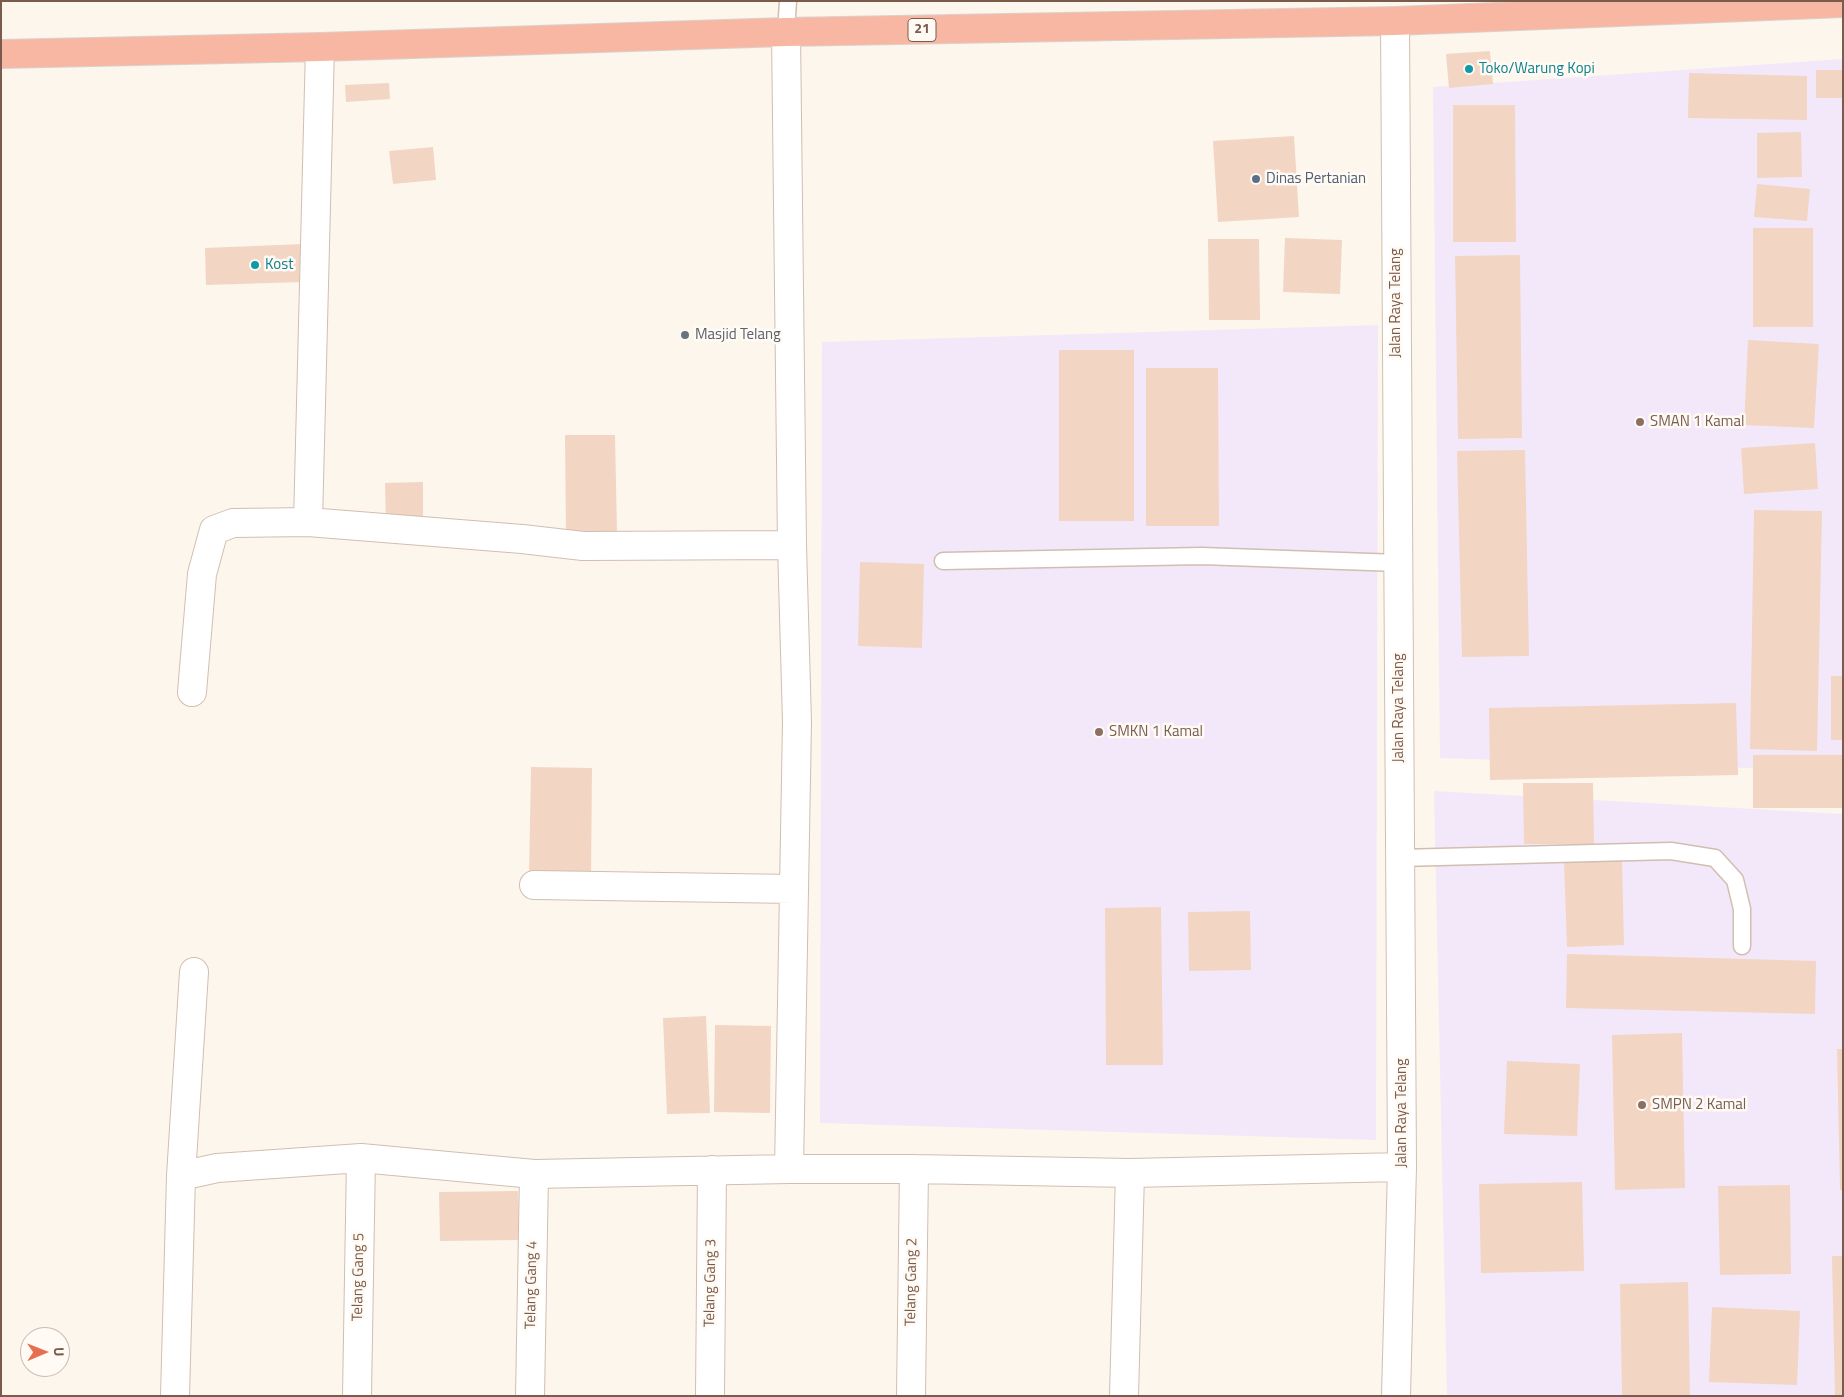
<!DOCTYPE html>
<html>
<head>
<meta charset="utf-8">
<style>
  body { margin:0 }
  #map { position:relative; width:1844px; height:1397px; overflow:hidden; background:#fdf6ec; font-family:"Titillium Web",sans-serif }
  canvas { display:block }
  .frame { position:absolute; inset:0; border:2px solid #7a5c4d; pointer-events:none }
  .north { position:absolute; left:20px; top:1327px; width:50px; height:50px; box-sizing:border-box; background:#fffaf3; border:1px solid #cabbb1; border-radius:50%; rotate:89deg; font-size:14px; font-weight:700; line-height:20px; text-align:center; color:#7a5c4d }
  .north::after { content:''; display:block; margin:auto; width:18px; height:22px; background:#e76f51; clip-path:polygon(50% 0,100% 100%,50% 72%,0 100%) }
</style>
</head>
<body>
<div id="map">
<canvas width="1844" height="1397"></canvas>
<div class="frame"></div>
<div class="north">U</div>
</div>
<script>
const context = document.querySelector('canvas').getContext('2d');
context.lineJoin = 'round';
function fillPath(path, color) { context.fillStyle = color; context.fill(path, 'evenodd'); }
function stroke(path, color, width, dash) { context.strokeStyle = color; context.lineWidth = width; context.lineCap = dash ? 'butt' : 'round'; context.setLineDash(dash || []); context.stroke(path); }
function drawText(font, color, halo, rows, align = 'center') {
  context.font = font + ' "Titillium Web",sans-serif'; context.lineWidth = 5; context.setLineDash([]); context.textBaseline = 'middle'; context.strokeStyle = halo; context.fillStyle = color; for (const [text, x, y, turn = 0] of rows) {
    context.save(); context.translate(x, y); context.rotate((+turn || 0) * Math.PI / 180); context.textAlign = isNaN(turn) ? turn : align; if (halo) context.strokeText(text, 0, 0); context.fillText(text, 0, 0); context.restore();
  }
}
const education = new Path2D(`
  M1843,59V771L1440,758L1433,87Z
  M1378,325L1376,1140L820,1123L822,342Z
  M1434,791L1843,814V1396H1447Z`);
const building = new Path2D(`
  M1490,51L1493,84L1449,88L1446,54Z
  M1816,70H1843V98H1816Z
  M1689,73L1807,76V120L1688,118Z
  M389,83L390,99L346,102L345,85Z
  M1453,105H1515L1516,242H1453Z
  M1801,132L1802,177L1757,178V133Z
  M1294,136L1299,217L1218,222L1213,141Z
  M433,147L436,180L393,184L389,151Z
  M1757,184L1810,189L1807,221L1754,217Z
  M1753,228H1813V327H1753Z
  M1285,238L1342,240L1340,294L1283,292Z
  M1208,239H1259L1260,320H1209Z
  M303,244L304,282L206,285L205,248Z
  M1520,255L1522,438L1458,439L1455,256Z
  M1748,340L1819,344L1814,428L1744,425Z
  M1059,350H1134V521H1059Z
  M1146,368H1218L1219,526H1146Z
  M565,435H615L617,533L566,534Z
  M1815,443L1818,489L1744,494L1741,448Z
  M1525,450L1529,656L1462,657L1457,451Z
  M423,482V523H386L385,483Z
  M1754,510L1822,511L1817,751L1750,749Z
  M860,562L924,564L922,648L858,646Z
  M1831,676H1843V740H1831Z
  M1736,703L1738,775L1490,780L1489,708Z
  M1753,755H1843V808H1753Z
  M531,767L592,768L591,879L529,878Z
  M1523,783H1593L1594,844H1524Z
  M1622,861L1624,945L1567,947L1564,863Z
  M1161,907L1163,1065H1106L1105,908Z
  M1250,911L1251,970L1189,971L1188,912Z
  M1567,954L1816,961L1815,1014L1566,1008Z
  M706,1016L710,1113L667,1114L663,1018Z
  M715,1025L771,1026L770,1113L714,1112Z
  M1682,1033L1685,1188L1615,1190L1612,1035Z
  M1837,1049H1843V1190H1840Z
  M1507,1061L1580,1064L1577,1136L1504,1134Z
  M1582,1182L1584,1271L1481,1273L1479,1184Z
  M1790,1185L1791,1274L1720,1275L1718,1186Z
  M518,1191L519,1240L440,1241L439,1192Z
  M1832,1256H1843V1396H1835Z
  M1688,1282L1690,1396H1622L1620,1284Z
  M1712,1307L1800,1311L1797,1385L1709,1382Z`);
const lane = new Path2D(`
  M786,32L788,1
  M943,561L1202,556L1398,563
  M1400,858L1671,851L1715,858L1735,880L1742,909V946`);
const street = new Path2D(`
  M1395,21L1402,1167L1396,1396
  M786,32L792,545L797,722L789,1169
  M308,522L320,47
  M192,692L202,574L214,530L233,523L308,522L522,539L583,546L792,545
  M534,885L794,889
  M181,1176L194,972
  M175,1396L181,1176L217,1168L361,1158L534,1174L789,1169H914L1130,1173L1402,1167
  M357,1396L361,1158
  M530,1396L534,1174
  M710,1396L712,1170
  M911,1396L914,1169
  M1124,1396L1130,1173`);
const highway = new Path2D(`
  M1,54L320,47L786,32L1395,21L1843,3`);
const markers = [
  [1469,69,5,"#0f9aa8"],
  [1256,179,5,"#5c6f8a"],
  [255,265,5,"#0f9aa8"],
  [685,335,5,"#6b7280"],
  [1640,422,5,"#8d6e63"],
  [1099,732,5,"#8d6e63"],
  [1642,1105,5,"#8d6e63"]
];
const shields = [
  [922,30,28]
];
const shieldNames = [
  ["21",922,30]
];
const cultureNames = [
  ["Toko/Warung Kopi",1479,69],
  ["Kost",265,265]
];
const serviceNames = [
  ["Dinas Pertanian",1266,179]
];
const streetNames = [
  ["Jalan Raya Telang",1396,303,-90],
  ["Jalan Raya Telang",1399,708,-90],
  ["Jalan Raya Telang",1402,1113,-90],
  ["Telang Gang 5",359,1277,-89],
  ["Telang Gang 2",912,1282,-89],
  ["Telang Gang 3",711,1283,-89],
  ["Telang Gang 4",532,1285,-89]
];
const worshipNames = [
  ["Masjid Telang",695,335]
];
const educationNames = [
  ["SMAN 1 Kamal",1650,422],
  ["SMKN 1 Kamal",1109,732],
  ["SMPN 2 Kamal",1652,1105]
];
fillPath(education, '#f3e8fa');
fillPath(building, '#f3d5c3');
stroke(lane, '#d1beb0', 19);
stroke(street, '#d1beb0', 30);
stroke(highway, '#dad1cd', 30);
stroke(lane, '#fff', 16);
stroke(street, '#fff', 28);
stroke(highway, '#f7b7a3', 28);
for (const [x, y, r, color] of markers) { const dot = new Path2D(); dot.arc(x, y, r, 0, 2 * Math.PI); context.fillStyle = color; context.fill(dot); stroke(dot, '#fffaf3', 2); }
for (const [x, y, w] of shields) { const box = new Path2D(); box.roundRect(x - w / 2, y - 11.5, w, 23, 4); context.fillStyle = '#fffaf3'; context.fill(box); stroke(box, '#7a5c4d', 1); }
drawText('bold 14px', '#7a5c4d', null, shieldNames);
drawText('15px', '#0d838f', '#fffaf3', cultureNames, 'left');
drawText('15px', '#4e5e75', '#fffaf3', serviceNames, 'left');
drawText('15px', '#7a5c4d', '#fffaf3', streetNames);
drawText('15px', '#5b616d', '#fffaf3', worshipNames, 'left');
drawText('15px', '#785e54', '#fffaf3', educationNames, 'left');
</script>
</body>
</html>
